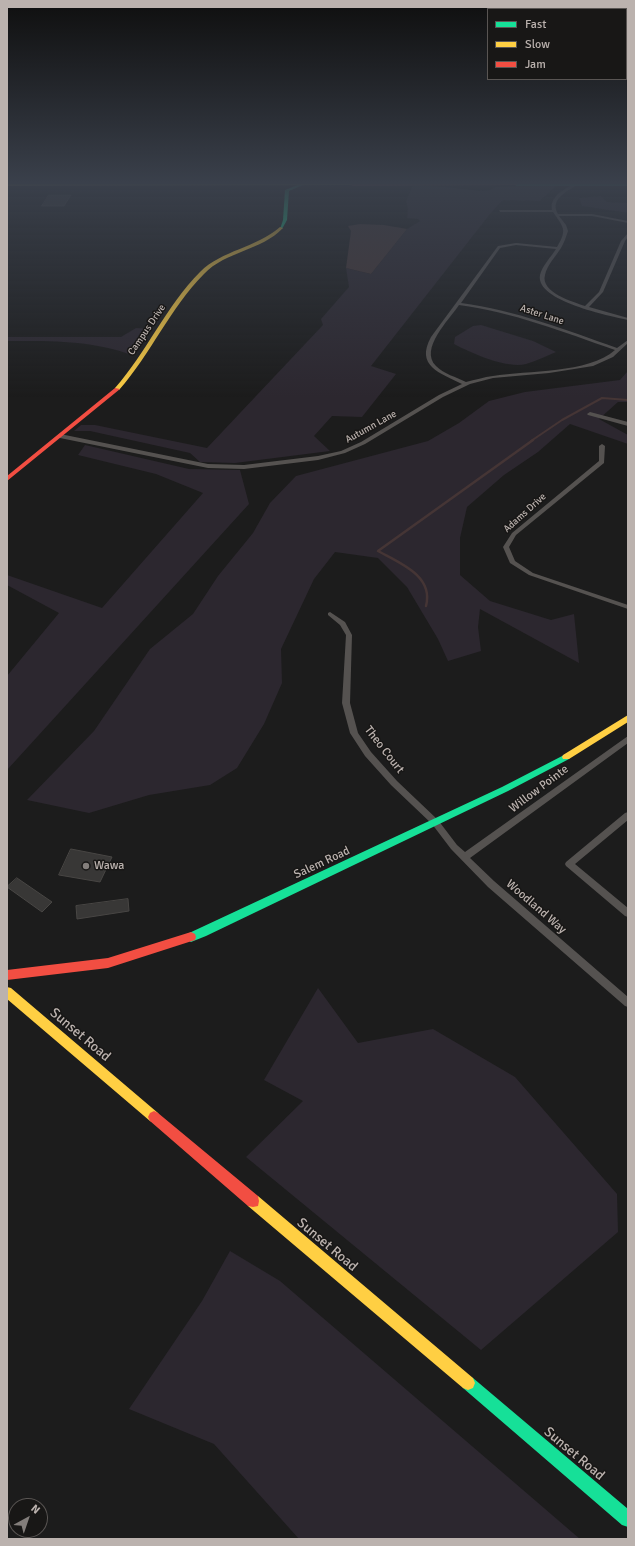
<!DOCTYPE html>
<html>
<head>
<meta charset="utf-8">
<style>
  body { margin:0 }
  #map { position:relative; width:635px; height:1546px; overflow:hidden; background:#1c1c1c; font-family:Signika,sans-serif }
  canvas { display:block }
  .frame { position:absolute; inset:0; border:8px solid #bbb2ae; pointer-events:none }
  .legend { position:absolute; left:487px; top:8px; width:140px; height:72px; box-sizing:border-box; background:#181716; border:1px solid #595553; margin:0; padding:5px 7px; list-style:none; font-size:12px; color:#bbb2ae }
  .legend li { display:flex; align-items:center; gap:8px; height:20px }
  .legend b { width:20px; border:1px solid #595553 }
  .north { position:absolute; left:8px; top:1498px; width:40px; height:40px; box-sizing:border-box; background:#181716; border:1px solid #595553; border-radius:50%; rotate:40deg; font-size:11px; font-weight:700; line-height:16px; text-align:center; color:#bbb2ae }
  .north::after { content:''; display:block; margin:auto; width:14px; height:18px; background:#837e7b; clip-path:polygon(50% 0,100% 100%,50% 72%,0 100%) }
</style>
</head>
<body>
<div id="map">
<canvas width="635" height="1546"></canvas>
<div class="frame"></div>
<ul class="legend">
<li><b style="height:5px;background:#16e098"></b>Fast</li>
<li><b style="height:5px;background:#ffcf43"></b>Slow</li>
<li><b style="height:5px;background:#f24e42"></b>Jam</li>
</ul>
<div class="north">N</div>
</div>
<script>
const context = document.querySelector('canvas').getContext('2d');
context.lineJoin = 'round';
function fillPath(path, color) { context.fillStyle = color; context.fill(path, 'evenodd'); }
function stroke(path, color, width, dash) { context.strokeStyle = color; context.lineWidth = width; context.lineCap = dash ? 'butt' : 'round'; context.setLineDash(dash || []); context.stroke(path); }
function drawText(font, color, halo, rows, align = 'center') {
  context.font = font + ' Signika,sans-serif'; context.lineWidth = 3; context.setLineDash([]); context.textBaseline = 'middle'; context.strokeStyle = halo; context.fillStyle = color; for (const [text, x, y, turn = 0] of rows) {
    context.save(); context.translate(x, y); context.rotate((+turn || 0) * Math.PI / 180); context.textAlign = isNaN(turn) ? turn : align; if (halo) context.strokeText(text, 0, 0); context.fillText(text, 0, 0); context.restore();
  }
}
const green = new Path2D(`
  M415,186L445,187L481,191L490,190L495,187L556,186L540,201L503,200L490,214L371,366L396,374L362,417L332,416L314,436L330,451L235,463L200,462L190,453L90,431H74L81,425H95L207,448L323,325L321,319L349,287L346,268L371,274L407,229L420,221L418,219L407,218L408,209L406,201L412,187Z
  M601,196L607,202L628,203V213L582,206L579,198Z
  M481,325L533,341L556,352C546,356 536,361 526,364C507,369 471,353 454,344L455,337L473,326Z
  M136,328L151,329L132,355C90,340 51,341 7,341V337H121Z
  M628,371V402H618L599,419L628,435V444L570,424L538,452L504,475L467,507L460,538V575L490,601L551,620L574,614L579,663L480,609L478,627L481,651L448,661L438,639L407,587L378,558L335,552L314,579L281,649L282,683L264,724L237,768L210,785L149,795L89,813L27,800L94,731L150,649L193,614L218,576L253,533L270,503L296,476L428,441L459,423L489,401L525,392L620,380Z
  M85,445L189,469L240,470L249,504L7,770V676L59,613L7,585V575L102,608L203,493L156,474L78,455Z
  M318,988L358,1043L433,1029L515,1077L617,1194L618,1232L481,1350L246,1157L303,1101L264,1080Z
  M230,1251L280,1281L580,1539H299L214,1444L129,1409L202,1301Z`);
const water = new Path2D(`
  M360,224L384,225L407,229L371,274L346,268L351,231L348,226Z`);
const streamFar1 = new Path2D(`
  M531,441L562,420L602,398L628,400`);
const stream = new Path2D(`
  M426,606C434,576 400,563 378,551L533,440`);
const building = new Path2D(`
  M49,195H71L64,206H42Z
  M71,849L112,857L100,882L59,875Z
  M17,878L52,902L42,912L7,887Z
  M128,899L129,911L77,919L76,906Z`);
const street = new Path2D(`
  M366,181H370L367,183L365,182Z
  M574,184L575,186C565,193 550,200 558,214H592L628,221V223L592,216H559L566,225L568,231C566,237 564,243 561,248C556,256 547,265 545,275C540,292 573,302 585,306L599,292L621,241L628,233V237L625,241L603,292L589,307L628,318V320C610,316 535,301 540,275C542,266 551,257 556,249L516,245L500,248L461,303C515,310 566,330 617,348L628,340V343L613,357L593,366L549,373L493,378L470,384L443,397L365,444L345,453L318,460L244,469L208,468L60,438L57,436L60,434L208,464L244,465L318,456L341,451L361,442L439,395L462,384C440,373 415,366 431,337L498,246L516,243L557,247C568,229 563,227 553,212H500L499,210H552C549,197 564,189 574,184ZM459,305C513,312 563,332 615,350C588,374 528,370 493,376C484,377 475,380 466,382C456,377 444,374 436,366C419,349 449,320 459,305Z
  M590,412L628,422V426L588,415L587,414Z
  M602,444L605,446L604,463L516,535L509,547L515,561L533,573L628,605V609L529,575L510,563L503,547L512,533L599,461V446Z
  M330,612L345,622L352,635L350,703L358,733L371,752L397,781L438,820L457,845L465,852L628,736V743L470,858L494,881L628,997V1007L625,1006L488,887L451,849L432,824L391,785L365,756L350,733L342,703L346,635L340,625L328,615V613Z
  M628,812V820L575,864L628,908V917L625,916L566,866L565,864L566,862L625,813Z`);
const fast = new Path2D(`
  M300,184L303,185L289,191L287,220L282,229H280L283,220L285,190Z
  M515,184H628V186H516Z
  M566,754L570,757L569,759L508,791L206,936L191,942L187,940L186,937L187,934L502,787Z
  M468,1376L473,1378L628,1509V1527L622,1525L463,1388L461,1383L463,1378Z`);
const slow = new Path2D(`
  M7,184H352L354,185L7,186Z
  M280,227L283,228C261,251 226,251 204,274C170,308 151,354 119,390H115V388C147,352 166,306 200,272C222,250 256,248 280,227Z
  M628,715V722L569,759H563L562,757L563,755Z
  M7,987L11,988L158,1113L160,1117L158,1121L154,1123L150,1121L7,999Z
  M253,1195L258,1196L473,1378L475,1383L473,1388L468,1390L463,1388L248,1206L247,1201L248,1196Z`);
const jam = new Path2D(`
  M351,184H516L518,185L352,186Z
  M115,388L120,389L7,481V476Z
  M191,932L195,934L196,937L195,940L108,968L7,980V970L108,958Z
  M154,1111L158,1113L258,1196L259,1201L258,1206L253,1207L248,1206L150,1121L148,1117L150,1113Z`);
const markers = [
  [86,866,4,"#837e7b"]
];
const farStreetnames = [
  ["Aster Lane",542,315,18],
  ["Campus Drive",147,330,-56],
  ["Autumn Lane",371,427,-29],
  ["Adams Drive",525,513,-42]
];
const streetNames = [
  ["Theo Court",384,750,52],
  ["Willow Pointe",539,789,-37],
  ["Salem Road",322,863,-25],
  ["Woodland Way",536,907,41]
];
const poiNames = [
  ["Wawa",94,866]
];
const nearStreetnames = [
  ["Sunset Road",80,1035,40],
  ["Sunset Road",327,1245,40],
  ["Sunset Road",574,1454,40]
];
fillPath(green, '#2c272f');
fillPath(water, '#453535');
stroke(streamFar1, '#453535', 2);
stroke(stream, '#453535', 2.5);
fillPath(building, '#383736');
stroke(building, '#484644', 1);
fillPath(street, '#555250');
fillPath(fast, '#16e098');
fillPath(slow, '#ffcf43');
fillPath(jam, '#f24e42');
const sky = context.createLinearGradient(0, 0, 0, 397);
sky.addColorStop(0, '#0f0f0f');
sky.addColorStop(0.46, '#3a404b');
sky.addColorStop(1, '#3a404b00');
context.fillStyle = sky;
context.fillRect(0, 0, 635, 397);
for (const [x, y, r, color] of markers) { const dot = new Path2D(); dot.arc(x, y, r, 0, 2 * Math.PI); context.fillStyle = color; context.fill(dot); stroke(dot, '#181716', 1.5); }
drawText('10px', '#bbb2ae', '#181716', farStreetnames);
drawText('12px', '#bbb2ae', '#181716', streetNames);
drawText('12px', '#bbb2ae', '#181716', poiNames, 'left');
drawText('14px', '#bbb2ae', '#181716', nearStreetnames);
</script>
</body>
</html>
